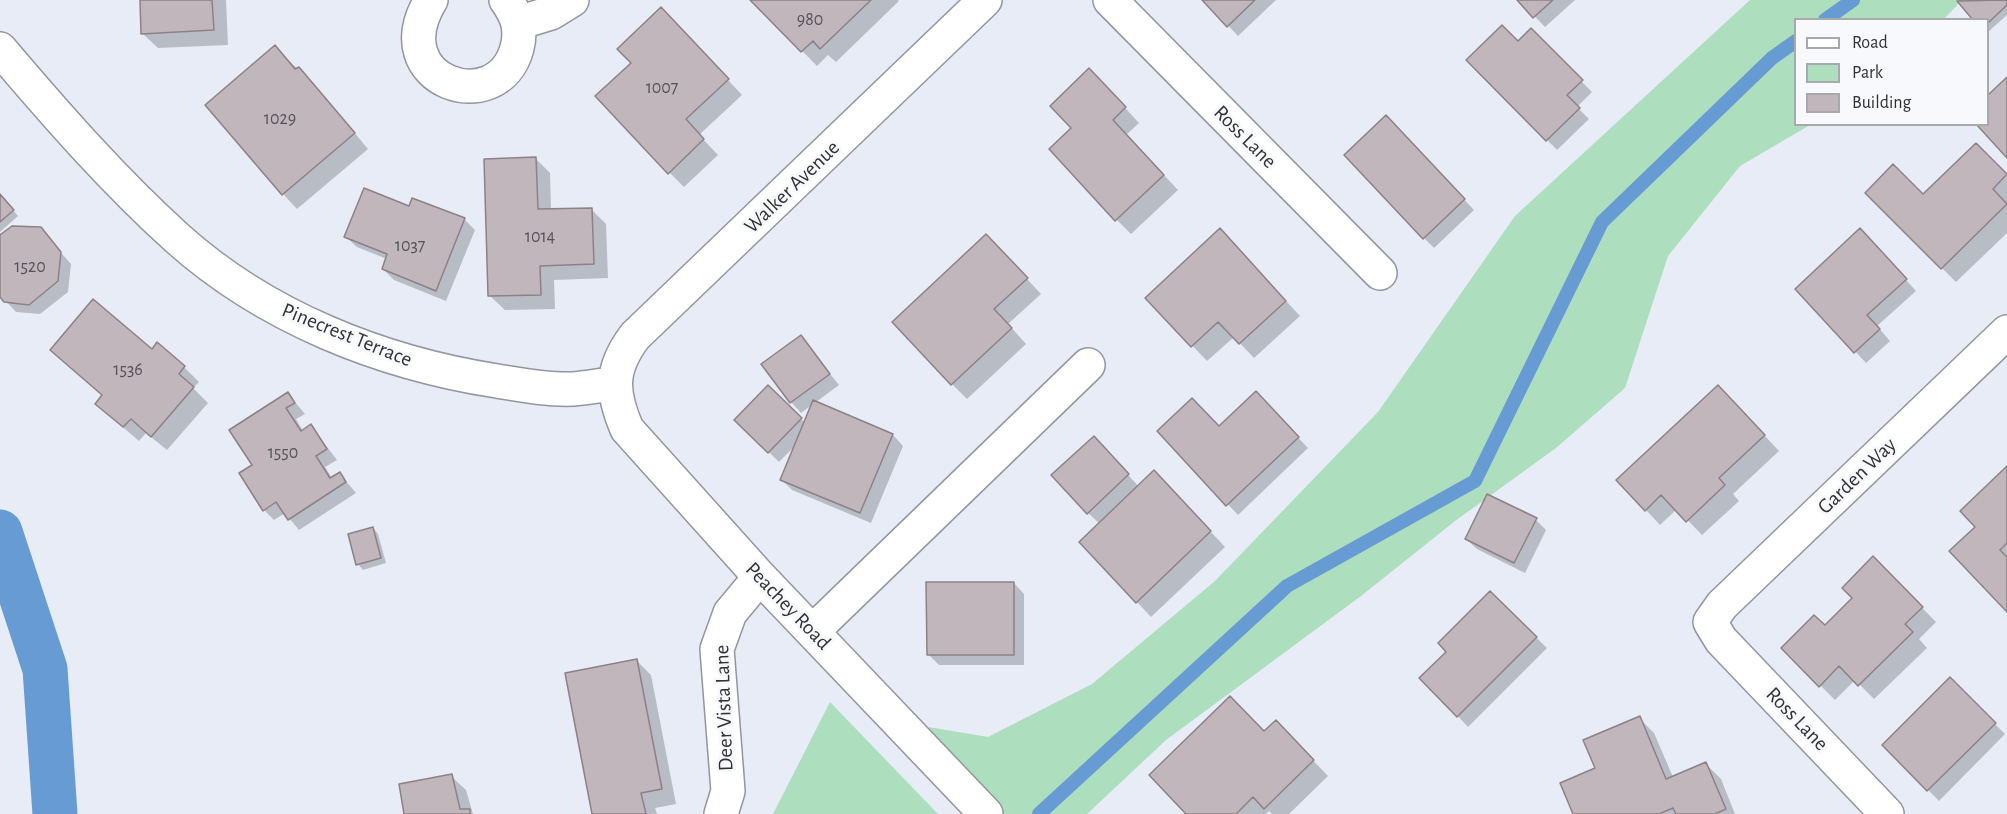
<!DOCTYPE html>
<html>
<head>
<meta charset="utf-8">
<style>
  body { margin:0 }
  #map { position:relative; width:2007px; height:814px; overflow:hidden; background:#e7ecf6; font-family:"Alegreya Sans",sans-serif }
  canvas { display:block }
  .legend { position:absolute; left:1794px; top:18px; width:195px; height:108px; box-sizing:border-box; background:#f7f9fd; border:2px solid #a7a9ad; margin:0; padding:8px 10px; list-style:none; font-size:18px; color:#303135 }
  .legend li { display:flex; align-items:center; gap:12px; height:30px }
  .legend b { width:30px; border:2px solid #a7a9ad }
</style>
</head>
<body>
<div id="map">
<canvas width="2007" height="814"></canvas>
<ul class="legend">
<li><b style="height:8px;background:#fff"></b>Road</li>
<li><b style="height:16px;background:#addebd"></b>Park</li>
<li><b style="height:16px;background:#c1b6bc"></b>Building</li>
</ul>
</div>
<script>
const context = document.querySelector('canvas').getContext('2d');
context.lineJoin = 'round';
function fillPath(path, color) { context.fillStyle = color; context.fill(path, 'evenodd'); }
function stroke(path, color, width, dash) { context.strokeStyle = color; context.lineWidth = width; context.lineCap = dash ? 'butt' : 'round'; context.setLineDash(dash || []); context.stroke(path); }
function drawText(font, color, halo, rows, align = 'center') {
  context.font = font + ' "Alegreya Sans",sans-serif'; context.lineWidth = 6; context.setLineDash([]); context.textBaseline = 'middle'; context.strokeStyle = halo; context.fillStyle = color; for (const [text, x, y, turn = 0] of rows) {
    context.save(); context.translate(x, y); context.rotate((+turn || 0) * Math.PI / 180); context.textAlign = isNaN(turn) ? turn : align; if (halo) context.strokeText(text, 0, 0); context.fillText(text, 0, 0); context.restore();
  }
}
const green = new Path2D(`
  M1750,0H1962L1944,19L1796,20V124L1810,125L1740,166L1668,256L1625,388L1556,448L1455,521L1361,596L1166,740L1087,814H998L928,727L988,737L1092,684L1215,581L1378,412L1515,216Z
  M830,702L938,814H773Z`);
const shadow = new Path2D(`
  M141,0H226L228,45L158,48L143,34Z
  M752,0H898L899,1L836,62L828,55L817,66Z
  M1204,0H1276L1238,36Z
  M1519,0H1575L1545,27Z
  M1959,0H2007V15L1988,32V20H1975Z
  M676,24L742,95L699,135L718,155L684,187L669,172Z
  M1531,30L1592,92L1577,107L1589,119L1557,150L1469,60L1518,43Z
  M275,48L313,83L368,149L297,209L283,194Z
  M1104,85L1139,123L1126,135L1178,190L1131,234L1116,219L1073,128Z
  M1397,128L1474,210L1434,248L1424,238Z
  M1976,145L2007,176V233L1956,282L1867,193L1923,196Z
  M535,158L550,173L551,210L591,209L606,224L608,278L554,280L555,309L505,310L490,296Z
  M0,195L18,216L0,232Z
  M410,208L464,219L475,230L446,301L394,280L383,269L387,259L357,247L346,237Z
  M40,229L71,264L68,292L40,314L16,312L0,295V237Z
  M1871,241L1916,291L1877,326L1890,341L1866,363L1797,289Z
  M1234,245L1300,316L1254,358L1234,337L1207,361L1147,298Z
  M1001,251L1041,294L1008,324L1026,344L967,399L952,384Z
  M800,337L839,385L816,402L893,435L903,446L871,523L792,490L781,479L796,445L779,462L736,420L768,387L805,423L813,404L801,413L791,402Z
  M152,351L184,367L199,382L193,388L208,403L167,450L146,433L139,441L112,418L97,404L104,396L67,364Z
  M288,394L305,414L296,419L303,431L311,426L337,460L325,467L332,478L340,474L356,493L299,530L285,513L274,520L264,510L254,465Z
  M1733,402L1779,451L1733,494L1739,501L1702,535L1677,509L1660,525L1646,510Z
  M1266,404L1308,448L1238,515L1159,431L1219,428Z
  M1104,448L1139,487H1169L1225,547L1151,617L1137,602L1100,524L1088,513Z
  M2007,468V610L1977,527Z
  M1536,520L1546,530L1525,573L1477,549L1466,539Z
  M373,528L378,534L386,563L363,570L358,564Z
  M1873,558L1936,622L1919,639L1927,648L1874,699L1855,680L1835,700L1783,648L1825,627L1854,598Z
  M1014,583L1024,594V665H939L928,654Z
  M1490,593L1547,648L1468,727L1422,678L1449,652Z
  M636,660L651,675L676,804L655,808L657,814H594Z
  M1950,679L2005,734L1939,801L1884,745Z
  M1639,718L1654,733L1673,777L1706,764L1721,779L1735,814H1575L1597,769Z
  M1276,722L1328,776L1289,814H1272L1269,811L1266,814H1188Z
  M451,776L466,790L473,814H405Z`);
const stream = new Path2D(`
  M1825,20L1853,0
  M1039,814L1287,586L1475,481L1602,222L1772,58L1796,41`);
const canal = new Path2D(`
  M0,532L45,669L55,814`);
const building = new Path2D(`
  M140,0H212L214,30L141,34Z
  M750,0H871L820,49L813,41L801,52Z
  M1202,0H1255L1227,27Z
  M1517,0H1553L1533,18Z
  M2007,0V5L1988,23V20H1973L1957,1Z
  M661,7L729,79L686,119L704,139L668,174L595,96L631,63L617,49Z
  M1502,25L1518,41L1531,28L1583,80L1567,95L1580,108L1546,141L1466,60Z
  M275,45L295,69L299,67L355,133L282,195L205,105Z
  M1089,68L1126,107L1113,120L1164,175L1115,221L1049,149L1071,128L1050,106Z
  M2007,77V158L1976,124H1988V95Z
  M1386,115L1465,199L1423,239L1344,155Z
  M1976,143L2007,174L1993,189L2007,204L1941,269L1865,193L1893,164L1923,194Z
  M536,157L538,209L592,208L594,264L540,266L541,295L488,296L484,159Z
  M364,188L409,206L412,198L465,218L436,291L382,269L387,254L344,237Z
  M0,194L14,210L0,222Z
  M12,226L41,227L61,252L58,281L29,305L4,302L0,297V235Z
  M1220,228L1286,301L1239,344L1218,322L1191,347L1145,298Z
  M1860,228L1907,279L1867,315L1880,329L1854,353L1795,289Z
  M986,234L1028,278L994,309L1012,328L951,385L892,322Z
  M93,299L152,349L157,342L185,366L179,374L194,387L151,437L131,419L123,427L95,404L102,395L50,350Z
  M801,335L830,374L790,403L761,364Z
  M768,385L802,418L768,453L734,420Z
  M1718,385L1765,435L1719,478L1725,485L1686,522L1661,495L1645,511L1616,480Z
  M1256,391L1299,437L1226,506L1157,431L1192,398L1219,426Z
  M288,392L295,403L286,408L301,431L311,424L327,449L316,456L330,478L340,472L346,482L288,520L276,502L263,511L239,473L252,465L229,430Z
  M813,400L893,434L860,513L780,480Z
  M1094,436L1129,474L1087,514L1051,475Z
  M2007,466V543L2000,550L2007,557V612L1949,551L1975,527L1960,511Z
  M1154,470L1211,531L1136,603L1079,542Z
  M1487,494L1537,518L1514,563L1465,539Z
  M373,527L381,558L356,565L348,534Z
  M1873,556L1923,607L1905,624L1913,632L1858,686L1839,666L1819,687L1781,648L1814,615L1825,625L1852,598L1842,588Z
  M926,582H1014V655H927Z
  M1490,591L1537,637L1457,717L1419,678L1446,652L1438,643Z
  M637,659L662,789L641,793L646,814H592L565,673Z
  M1950,677L1996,723L1927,791L1882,745Z
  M1230,696L1264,731L1276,720L1314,760L1264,809L1253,797L1236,814H1186L1149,775Z
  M1640,716L1666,779L1706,762L1726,809L1715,814H1676L1673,808L1659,814H1573L1560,783L1595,768L1583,740Z
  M452,774L460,809H470V814H404L399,784Z`);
const minor = new Path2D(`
  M431,0C381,82 498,120 517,48C522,29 517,15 506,0
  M985,0L635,336C610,369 611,392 627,429L760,577L986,814
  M1110,0L1380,273
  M518,23L551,13L572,0
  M0,49C56,115 113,180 177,238C265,317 381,363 497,381C521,385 548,390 573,389C587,388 601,385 614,384
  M813,631L1088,365
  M721,814L728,791L717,649L730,613L760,577
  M1887,814L1721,640L1710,622L1722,605L2007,332`);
const numberNames = [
  ["980",810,20],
  ["1007",662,88],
  ["1029",280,119],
  ["1014",540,237],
  ["1037",410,246],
  ["1520",30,267],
  ["1536",128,370],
  ["1550",283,453]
];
const streetNames = [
  ["Ross Lane",1245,137,45],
  ["Walker Avenue",792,187,-44],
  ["Pinecrest Terrace",347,335,22],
  ["Garden Way",1857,476,-44],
  ["Peachey Road",788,606,46],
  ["Deer Vista Lane",724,708,-92],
  ["Ross Lane",1797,719,46]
];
fillPath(green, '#addebd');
fillPath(shadow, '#0003');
stroke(stream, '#669bd4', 14);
stroke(canal, '#669bd4', 45);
fillPath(building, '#c1b6bc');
stroke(building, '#8b8186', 1.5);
stroke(minor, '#92969f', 36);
stroke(minor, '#fff', 33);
drawText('18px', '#545257', null, numberNames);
drawText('21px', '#303135', '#f7f9fd', streetNames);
</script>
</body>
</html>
